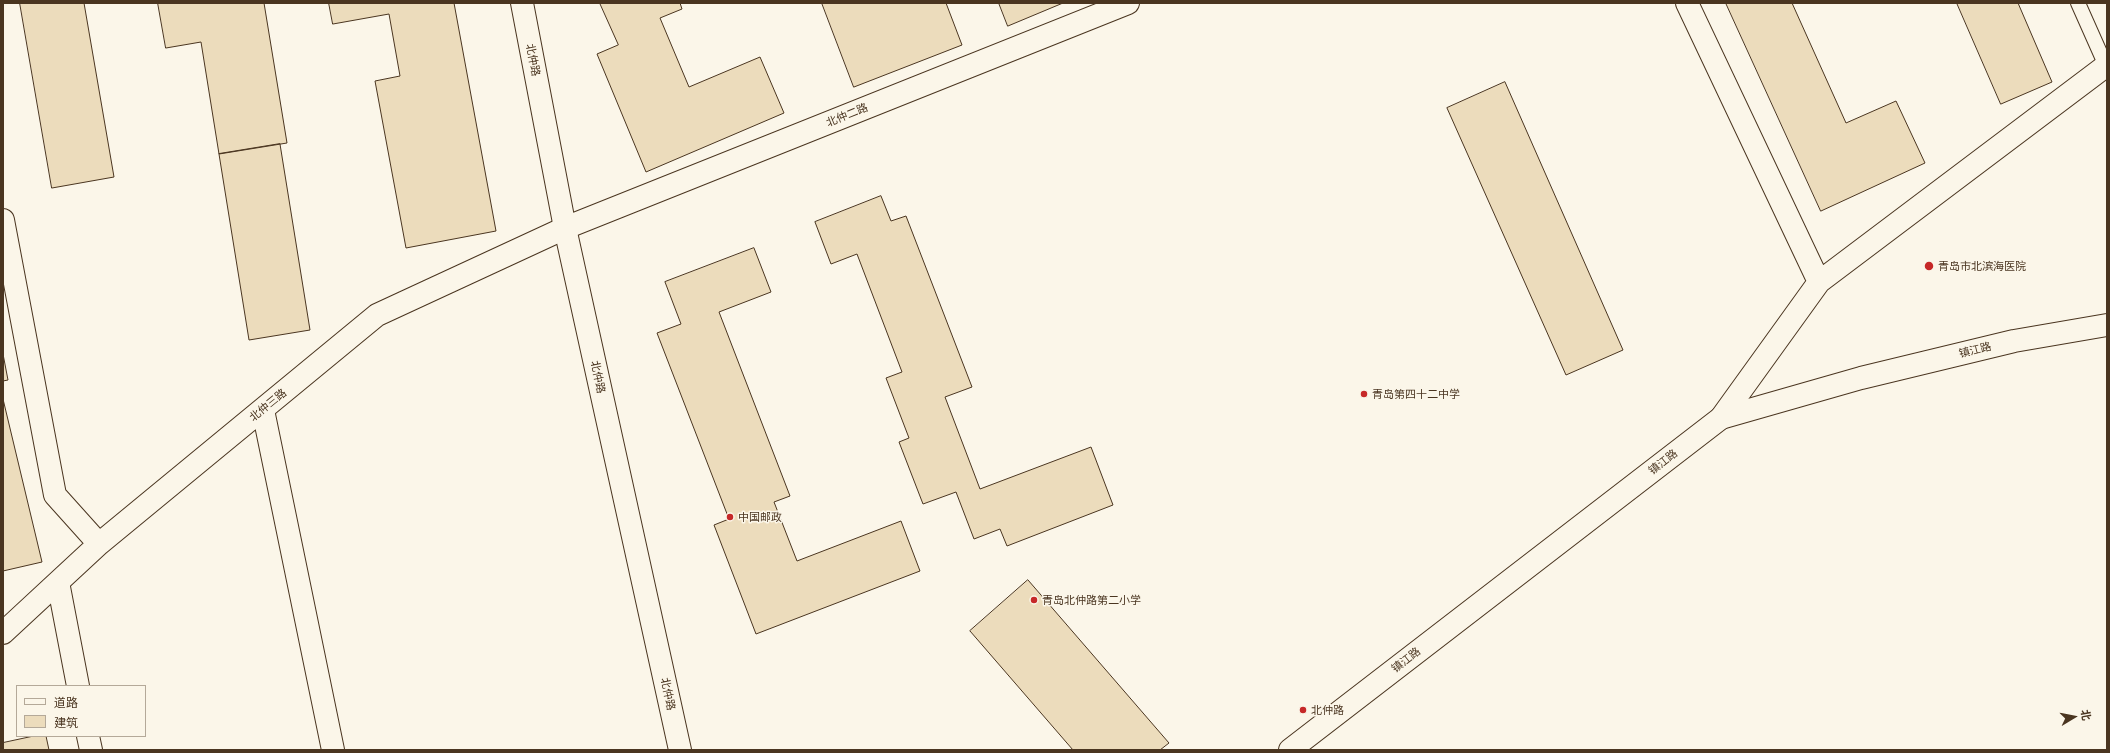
<!DOCTYPE html>
<html>
<head>
<meta charset="utf-8">
<style>
  body { margin:0 }
  #map { position:relative; width:2110px; height:753px; overflow:hidden; background:#fbf6e9; font-family:Barlow,"Noto Sans SC",sans-serif }
  canvas { display:block }
  .frame { position:absolute; inset:0; border:4px solid #4a3520; pointer-events:none }
  .legend { position:absolute; left:16px; top:685px; width:130px; height:52px; box-sizing:border-box; background:#fbf6e9; border:1px solid #b4a999; margin:0; padding:5px 7px; list-style:none; font-size:12px; color:#4a3520 }
  .legend li { display:flex; align-items:center; gap:8px; height:20px }
  .legend b { width:20px; border:1px solid #b4a999 }
  .north { position:absolute; left:2054px; top:697px; width:40px; height:40px; -webkit-text-stroke:3px #fbf6e9; paint-order:stroke; rotate:80deg; font-size:11px; font-weight:700; line-height:16px; text-align:center; color:#4a3520 }
  .north::after { content:''; display:block; margin:auto; width:14px; height:18px; background:#4a3520; clip-path:polygon(50% 0,100% 100%,50% 72%,0 100%) }
</style>
</head>
<body>
<div id="map">
<canvas width="2110" height="753"></canvas>
<div class="frame"></div>
<ul class="legend">
<li><b style="height:5px;background:#fbf6e9"></b>道路</li>
<li><b style="height:11px;background:#ecdcbc"></b>建筑</li>
</ul>
<div class="north">北</div>
</div>
<script>
const context = document.querySelector('canvas').getContext('2d');
context.lineJoin = 'round';
function fillPath(path, color) { context.fillStyle = color; context.fill(path, 'evenodd'); }
function stroke(path, color, width, dash) { context.strokeStyle = color; context.lineWidth = width; context.lineCap = dash ? 'butt' : 'round'; context.setLineDash(dash || []); context.stroke(path); }
function drawText(font, color, halo, rows, align = 'center') {
  context.font = font + ' Barlow,"Noto Sans SC",sans-serif'; context.lineWidth = 3; context.setLineDash([]); context.textBaseline = 'middle'; context.strokeStyle = halo; context.fillStyle = color; for (const [text, x, y, turn = 0] of rows) {
    context.save(); context.translate(x, y); context.rotate((+turn || 0) * Math.PI / 180); context.textAlign = isNaN(turn) ? turn : align; if (halo) context.strokeText(text, 0, 0); context.fillText(text, 0, 0); context.restore();
  }
}
const building = new Path2D(`
  M20,3H84L114,177L52,188Z
  M158,3H264L287,143L219,154L201,42L166,48Z
  M329,3H454L496,231L406,248L375,81L400,76L389,14L333,24Z
  M600,3H680L682,9L660,18L689,87L760,57L784,113L646,172L597,54L618,45Z
  M822,3H946L962,45L854,87Z
  M999,3H1063L1008,26Z
  M1726,3H1792L1846,123L1896,101L1925,163L1821,211Z
  M1957,3H2018L2052,82L2001,104Z
  M1505,82L1623,350L1566,375L1447,108Z
  M280,144L310,330L249,340L219,154Z
  M881,196L891,221L906,216L972,387L945,397L980,489L1091,447L1113,505L1007,546L1000,529L974,539L956,492L923,504L899,442L909,438L886,378L902,372L857,254L831,264L815,222Z
  M754,248L771,292L719,312L790,496L774,502L797,561L901,521L920,571L756,634L714,525L729,519L657,333L681,324L665,282Z
  M3,354L8,380L3,381Z
  M3,399L42,562L3,571Z
  M1028,580L1169,743L1160,750H1073L970,631Z
  M34,736H46L49,750H3V743Z`);
const lane = new Path2D(`
  M2078,3L2106,66`);
const street = new Path2D(`
  M1687,3L1819,282
  M3,220L55,495L99,544
  M263,410L333,750
  M1721,418L1819,282L2107,65
  M58,582L78,686
  M3,633L99,544L377,315L565,228L1128,3
  M88,736L91,750`);
const secondary = new Path2D(`
  M522,3L565,228L680,750
  M1290,750L1721,418L1861,378L2014,341L2107,325`);
const markers = [
  [1929,266,5,"#c62828"],
  [1364,394,4,"#c62828"],
  [730,517,4,"#c62828"],
  [1034,600,4,"#c62828"],
  [1303,710,4,"#c62828"]
];
const streetNames = [
  ["北仲路",533,60,79],
  ["北仲二路",847,115,-22],
  ["镇江路",1975,350,-14],
  ["北仲路",598,377,78],
  ["北仲三路",268,405,-39],
  ["镇江路",1663,462,-38],
  ["镇江路",1406,660,-38],
  ["北仲路",668,694,78]
];
const poiNames = [
  ["青岛市北滨海医院",1938,266],
  ["青岛第四十二中学",1372,394],
  ["中国邮政",738,517],
  ["青岛北仲路第二小学",1042,600],
  ["北仲路",1311,710]
];
fillPath(building, '#ecdcbc');
stroke(building, '#4a3520', 1);
stroke(lane, '#4a3520', 16);
stroke(street, '#4a3520', 24);
stroke(secondary, '#4a3520', 24);
stroke(lane, '#fbf6e9', 14);
stroke(street, '#fbf6e9', 22);
stroke(secondary, '#fbf6e9', 22);
for (const [x, y, r, color] of markers) { const dot = new Path2D(); dot.arc(x, y, r, 0, 2 * Math.PI); context.fillStyle = color; context.fill(dot); stroke(dot, '#fbf6e9', 1.5); }
drawText('11px', '#4a3520', '#fbf6e9', streetNames);
drawText('11px', '#4a3520', '#fbf6e9', poiNames, 'left');
</script>
</body>
</html>
